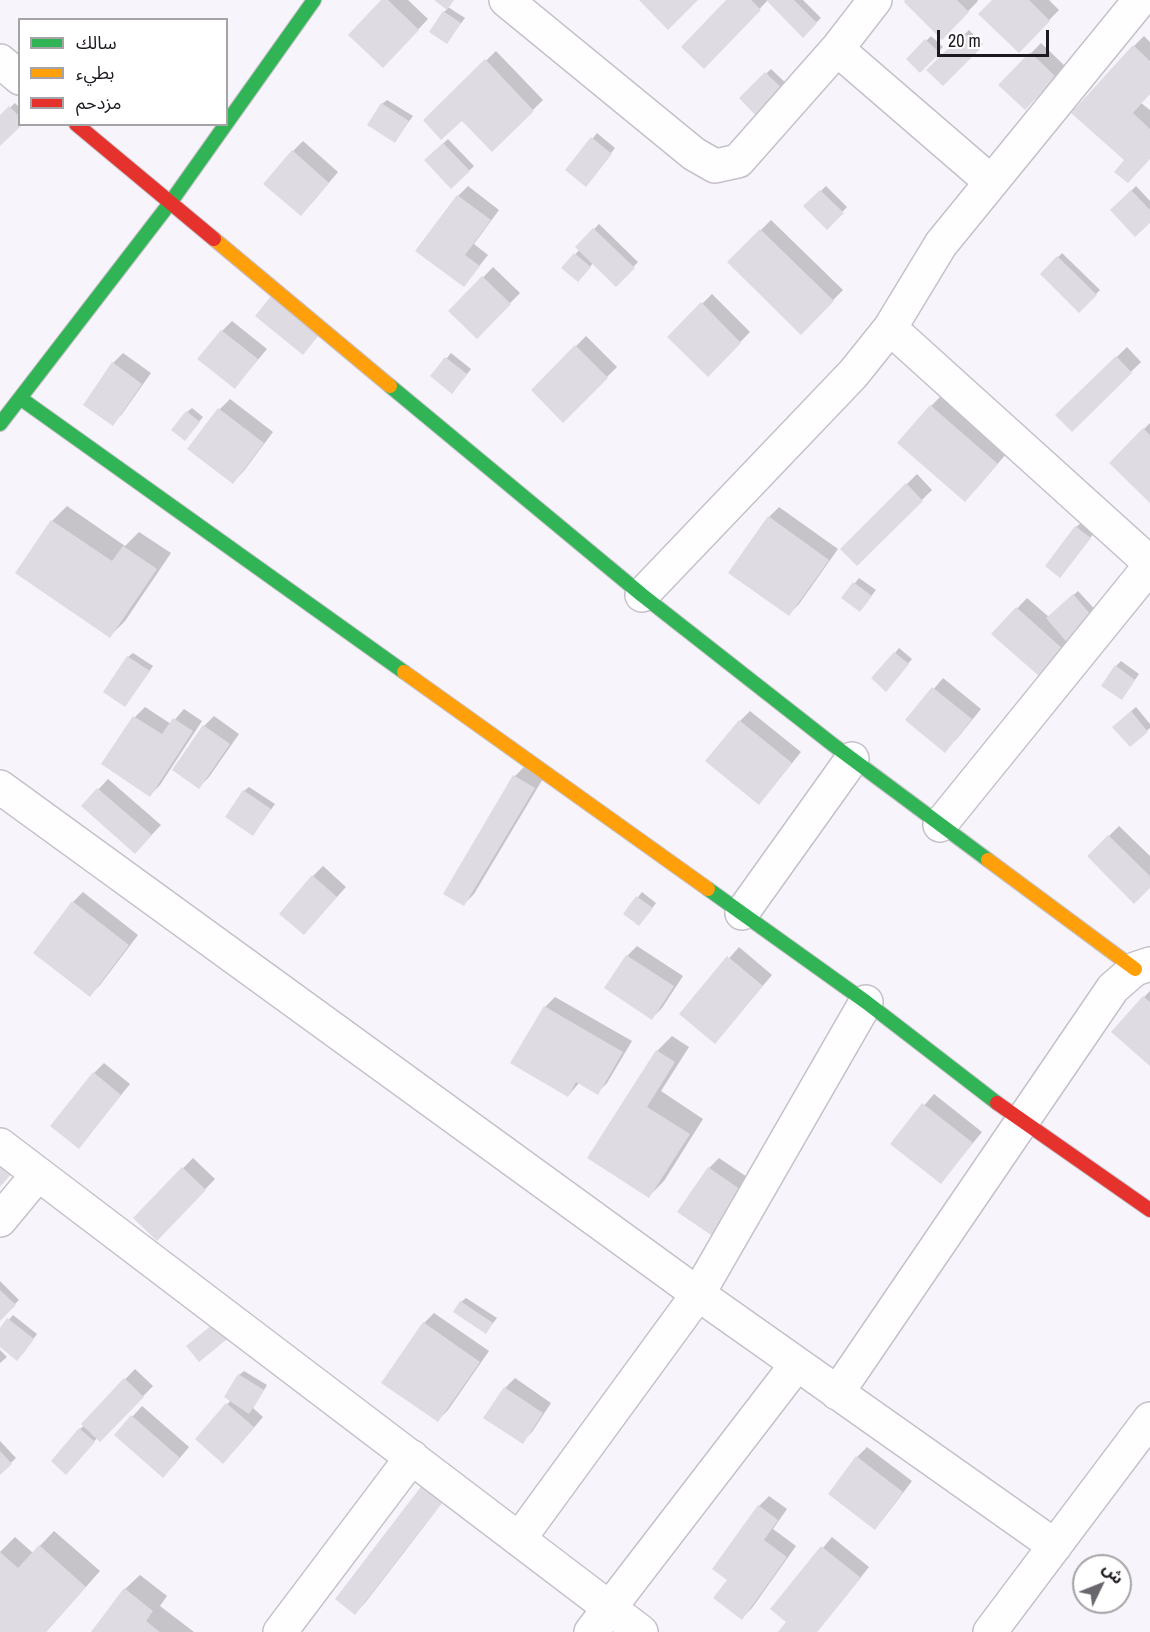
<!DOCTYPE html>
<html>
<head>
<meta charset="utf-8">
<style>
  body { margin:0 }
  #map { position:relative; width:1150px; height:1632px; overflow:hidden; background:#f8f4fc; font-family:"Archivo Narrow","Noto Sans Arabic",sans-serif }
  canvas { display:block }
  .legend { position:absolute; left:18px; top:18px; width:210px; height:108px; box-sizing:border-box; background:#fff; border:2px solid #a5a3a6; margin:0; padding:8px 10px; list-style:none; font-size:18px; color:#1e1921 }
  .legend li { display:flex; align-items:center; gap:12px; height:30px }
  .legend b { width:30px; border:2px solid #a5a3a6 }
  .north { position:absolute; left:1072px; top:1554px; width:60px; height:60px; box-sizing:border-box; background:#fff; border:2px solid #a5a3a6; border-radius:50%; rotate:47deg; font-size:16px; font-weight:700; line-height:24px; text-align:center; color:#1e1921 }
  .north::after { content:''; display:block; margin:auto; width:21px; height:27px; background:#6a666e; clip-path:polygon(50% 0,100% 100%,50% 72%,0 100%) }
  .scale { position:absolute; left:937px; top:30px; width:112px; height:27px; box-sizing:border-box; border:3px solid #1e1921; border-top:0; padding-left:8px; font-size:18px; line-height:21px; white-space:nowrap; color:#1e1921; -webkit-text-stroke:4px #fff; paint-order:stroke }
</style>
</head>
<body>
<div id="map">
<canvas width="1150" height="1632"></canvas>
<ul class="legend">
<li><b style="height:8px;background:#30b455"></b>سالك</li>
<li><b style="height:8px;background:#ff9f0a"></b>بطيء</li>
<li><b style="height:8px;background:#e5322d"></b>مزدحم</li>
</ul>
<div class="north">ش</div>
<div class="scale">20 m</div>
</div>
<script>
const context = document.querySelector('canvas').getContext('2d');
context.lineJoin = 'round';
function fillPath(path, color) { context.fillStyle = color; context.fill(path, 'evenodd'); }
function stroke(path, color, width, dash) { context.strokeStyle = color; context.lineWidth = width; context.lineCap = dash ? 'butt' : 'round'; context.setLineDash(dash || []); context.stroke(path); }
const shadow = new Path2D(`
  M383,0H408L428,19L393,56Z
  M437,0H454L448,7L465,18L447,42L444,12L448,8Z
  M729,0H803L821,18L803,35L768,0L704,67Z
  M907,0H977L978,1L942,38Z
  M994,0H1049L1059,10L1019,51Z
  M969,30L983,44L943,84L928,70Z
  M931,36L943,47L920,71L908,59Z
  M1144,36L1150,42V93L1141,103L1150,110V158L1126,160L1134,46Z
  M1041,43L1065,66L1025,108L1000,85Z
  M496,51L543,100L492,150L462,119L425,120Z
  M771,69L790,87L741,98Z
  M387,100L413,116L395,141L382,104Z
  M15,103L20,108V124L0,143V117Z
  M597,133L615,148L590,180L567,170Z
  M448,139L474,166L452,187L426,160Z
  M303,141L338,172L311,204L293,151Z
  M468,186L499,210L474,244L488,255L464,285L458,196Z
  M826,186L847,207L827,228L806,206Z
  M1136,186L1150,201V221L1112,210Z
  M771,220L843,290L801,333L729,262Z
  M599,224L638,262L616,285L593,263L583,276L563,268L580,249L577,247Z
  M1062,253L1100,290L1079,311L1042,274Z
  M493,267L520,293L477,337L451,311Z
  M712,294L750,332L708,375L669,337Z
  M232,321L267,349L235,387L222,331Z
  M586,336L617,367L563,421L533,390Z
  M1127,347L1141,362L1072,430L1057,416Z
  M123,353L151,373L122,414L112,424L113,363Z
  M451,353L471,369L457,387L432,376Z
  M941,396L1007,453L975,490L931,406Z
  M230,399L273,432L243,472L233,482L189,449L220,409Z
  M192,408L203,417L189,434L187,412Z
  M1150,423V501L1144,429Z
  M917,474L932,490L857,564L842,549Z
  M67,506L125,546L139,532L171,553L125,621L110,636L52,521Z
  M779,507L838,549L799,604L789,614L769,517Z
  M1081,523L1094,533L1065,571L1076,527Z
  M859,578L876,590L864,605L843,598Z
  M1078,591L1101,616L1050,665L993,634L1027,598L1049,617Z
  M899,648L912,659L890,685L895,653Z
  M133,653L153,666L125,705L128,657Z
  M1121,661L1139,674L1126,693L1116,666Z
  M943,678L981,709L955,741L908,720Z
  M145,707L171,724L184,709L202,721L160,785L150,795L103,764L135,717Z
  M1136,707L1150,724V728L1130,745L1119,722Z
  M750,711L801,752L768,793L740,721Z
  M214,716L239,734L209,777L199,787L204,726Z
  M525,766L544,777L474,894L464,904L515,776Z
  M108,779L161,825L145,842L83,806Z
  M249,787L275,804L253,834L244,791Z
  M1119,826L1150,856V886L1089,856Z
  M323,866L346,887L304,933L313,876Z
  M83,892L138,935L100,985L90,995L73,902Z
  M642,892L656,903L644,919L625,914Z
  M637,946L683,976L662,1008L652,1018L607,988L627,956Z
  M739,947L772,975L715,1042L681,1014Z
  M1150,991V1064L1144,997Z
  M555,997L632,1041L607,1083L597,1093L579,1083L568,1096L512,1063L545,1007Z
  M672,1036L689,1047L661,1091L703,1119L664,1181L649,1196L589,1157L657,1051Z
  M104,1063L130,1084L79,1147L94,1073Z
  M934,1094L982,1132L941,1182L892,1143Z
  M193,1158L215,1179L157,1239L135,1218Z
  M719,1158L753,1181L713,1235L709,1168Z
  M0,1281L19,1300L0,1319Z
  M466,1298L497,1318L486,1332L461,1302Z
  M434,1313L489,1351L448,1410L438,1420L424,1323Z
  M13,1315L37,1334L22,1355L0,1345V1330Z
  M0,1350L7,1357L0,1363Z
  M135,1369L153,1386L100,1440L97,1438L71,1468L80,1429L85,1425L83,1424Z
  M244,1371L267,1385L253,1408L263,1417L233,1452L197,1439L231,1400L239,1375Z
  M515,1378L551,1403L532,1432L522,1442L505,1388Z
  M142,1406L189,1447L173,1466L116,1435Z
  M0,1441L16,1458L0,1473Z
  M867,1447L912,1481L884,1518L875,1528L857,1457Z
  M456,1485L365,1603L355,1613Z
  M769,1496L787,1509L773,1529L796,1546L752,1608L742,1618L729,1580L759,1506Z
  M54,1531L100,1571L46,1632H0V1552L15,1537L33,1553Z
  M832,1537L869,1567L817,1632H780L788,1622L772,1609Z
  M140,1575L167,1596L160,1606L194,1632H93L125,1589Z`);
const building = new Path2D(`
  M381,0H388L419,30L383,68L348,35Z
  M434,0H454L447,10Z
  M639,0H698L668,30Z
  M726,0H751L761,10L704,69L681,47Z
  M766,0H794L817,23L803,38Z
  M905,0H957L969,12L942,40L904,2Z
  M992,0H1029L1050,21L1019,53L978,14Z
  M443,11L461,23L447,44L429,32Z
  M964,33L980,49L943,86L926,70Z
  M925,39L940,53L920,73L906,59Z
  M1133,45L1150,61V94L1133,113L1150,129V159L1128,183L1114,172L1124,160L1071,113Z
  M1030,52L1056,77L1025,110L998,85Z
  M485,59L534,111L492,152L462,121L441,140L423,120Z
  M765,72L787,93L760,120L739,98Z
  M381,103L409,121L395,143L367,125Z
  M9,106L20,117V124H23L0,146V115Z
  M591,137L612,154L586,187L565,170Z
  M443,143L470,171L451,189L424,160Z
  M292,150L329,183L301,216L263,184Z
  M820,190L844,213L827,230L803,206Z
  M1131,190L1150,210V223L1135,237L1110,210Z
  M457,195L491,220L465,255L480,266L464,287L415,251Z
  M593,228L635,268L616,287L575,247Z
  M760,229L834,301L801,335L727,262Z
  M574,253L591,267L578,282L561,268Z
  M1057,256L1097,295L1079,313L1040,274Z
  M482,276L511,304L477,339L448,311Z
  M271,296L319,335L303,355L255,316Z
  M701,302L741,343L708,377L667,337Z
  M221,330L258,359L235,389L197,359Z
  M575,345L608,378L563,423L531,390Z
  M1116,356L1132,373L1072,432L1055,415Z
  M445,357L467,374L452,394L430,376Z
  M112,362L142,384L113,426L83,405Z
  M930,405L998,464L965,502L897,443Z
  M218,408L264,443L233,484L187,449Z
  M186,411L200,422L185,441L171,430Z
  M1143,428L1150,435V503L1109,463Z
  M906,483L923,501L857,566L840,549Z
  M768,516L829,560L789,616L728,573Z
  M51,520L112,561L123,546L157,569L110,638L15,573Z
  M1075,526L1091,538L1060,578L1045,566Z
  M853,582L872,596L860,612L841,598Z
  M1073,594L1097,622L1070,646L1046,618Z
  M1016,607L1064,650L1040,677L991,634Z
  M894,652L909,664L886,692L871,678Z
  M127,656L150,671L125,707L103,692Z
  M1115,665L1135,680L1122,700L1101,686Z
  M932,687L972,719L945,753L905,720Z
  M1131,711L1148,732L1130,747L1112,727Z
  M133,716L162,734L173,718L193,731L150,797L101,764Z
  M739,720L792,763L759,805L705,761Z
  M203,725L230,744L199,789L172,770Z
  M513,775L535,788L464,906L443,894Z
  M97,788L152,835L135,854L81,806Z
  M243,790L271,809L253,836L225,817Z
  M1108,835L1150,876V888L1134,904L1087,856Z
  M312,875L337,897L304,935L279,914Z
  M636,896L653,908L639,926L623,914Z
  M72,901L129,945L90,997L33,953Z
  M626,955L674,986L652,1020L604,988Z
  M727,956L763,986L715,1044L679,1014Z
  M1143,996L1150,1002V1066L1111,1032Z
  M544,1006L623,1052L598,1095L576,1082L568,1097L510,1063Z
  M656,1050L675,1062L647,1107L690,1134L649,1198L587,1158Z
  M93,1072L121,1095L79,1149L50,1126Z
  M922,1103L973,1143L941,1184L890,1144Z
  M0,1162L12,1173L0,1187Z
  M182,1167L206,1190L157,1241L133,1218Z
  M708,1167L744,1192L714,1237L677,1212Z
  M0,1290L16,1305L0,1321Z
  M460,1301L493,1323L486,1334L453,1312Z
  M7,1318L34,1339L17,1361L0,1347V1328Z
  M218,1320L231,1336L199,1362L186,1346Z
  M423,1322L480,1362L438,1422L381,1383Z
  M238,1374L264,1390L249,1414L224,1397Z
  M124,1378L144,1397L100,1442L81,1424Z
  M504,1387L543,1413L523,1444L483,1418Z
  M226,1403L254,1427L223,1464L195,1439Z
  M131,1415L180,1458L163,1478L114,1435Z
  M79,1428L95,1442L66,1475L51,1461Z
  M0,1451L12,1464L0,1475Z
  M856,1456L903,1492L875,1530L828,1494Z
  M426,1480L447,1496L355,1615L335,1599Z
  M758,1505L778,1520L764,1540L787,1557L742,1620L713,1598L727,1580L712,1569Z
  M39,1545L86,1587L46,1632H0V1552L18,1568Z
  M821,1546L861,1578L817,1632H778L786,1622L770,1609Z
  M124,1588L153,1611L146,1621L160,1632H91Z`);
const street = new Path2D(`
  M506,0L694,154L715,166L738,161L837,49L875,0
  M837,49L990,181
  M0,61L20,78
  M890,328L1150,563
  M642,595L853,374L890,328L941,244L1140,0
  M0,787L698,1294L1055,1546
  M940,825L1150,566
  M742,913L852,759
  M0,1145L641,1632
  M0,1220L38,1174
  M837,1393L1113,988L1135,969L1150,964
  M519,1539L698,1294L866,1002
  M280,1632L412,1457
  M591,1632L797,1364
  M990,1632L1150,1419`);
const fast = new Path2D(`
  M226,124L314,0
  M390,386L642,595L832,744L988,860
  M20,398L404,672
  M0,424L170,203L226,124
  M708,889L866,1002L997,1103`);
const slow = new Path2D(`
  M214,239L390,386
  M404,672L708,889
  M988,860L1135,969`);
const jam = new Path2D(`
  M76,124L214,239
  M997,1103L1150,1210`);
fillPath(shadow, '#0003');
fillPath(building, '#dfdbe3');
stroke(street, '#c6c1c9', 36);
stroke(fast, '#c6c1c9', 16);
stroke(slow, '#c6c1c9', 16);
stroke(jam, '#c6c1c9', 16);
stroke(street, '#fefdff', 33);
stroke(fast, '#30b455', 14);
stroke(slow, '#ff9f0a', 14);
stroke(jam, '#e5322d', 14);
</script>
</body>
</html>
